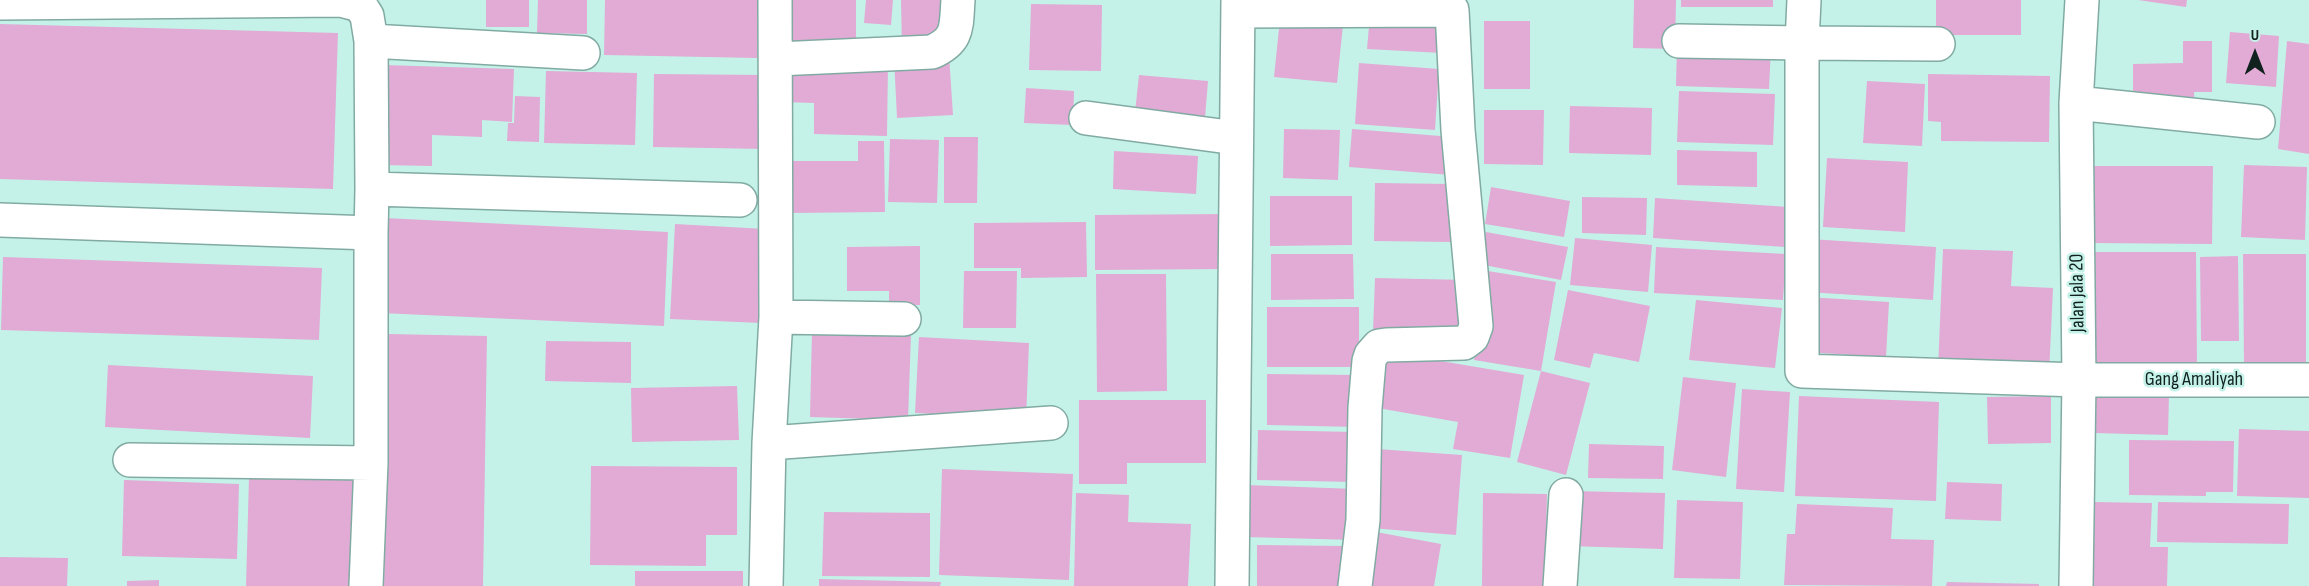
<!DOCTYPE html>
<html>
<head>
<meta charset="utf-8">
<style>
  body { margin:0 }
  #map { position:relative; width:2309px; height:586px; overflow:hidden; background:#c5f2e8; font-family:"Sofia Sans Condensed",sans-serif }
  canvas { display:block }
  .north { position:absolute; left:2225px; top:24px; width:60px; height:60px; -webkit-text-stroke:4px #c5f2e8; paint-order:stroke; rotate:0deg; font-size:16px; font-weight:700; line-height:24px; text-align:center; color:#10211e }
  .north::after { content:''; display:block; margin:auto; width:21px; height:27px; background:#10211e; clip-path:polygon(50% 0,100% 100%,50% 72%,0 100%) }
</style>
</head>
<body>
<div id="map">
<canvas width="2309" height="586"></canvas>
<div class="north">U</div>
</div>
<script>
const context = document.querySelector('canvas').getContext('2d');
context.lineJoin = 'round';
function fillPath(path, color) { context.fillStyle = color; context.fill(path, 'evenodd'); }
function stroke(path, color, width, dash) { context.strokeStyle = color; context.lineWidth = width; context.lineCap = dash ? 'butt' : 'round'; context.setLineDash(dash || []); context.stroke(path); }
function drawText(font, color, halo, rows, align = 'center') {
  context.font = font + ' "Sofia Sans Condensed",sans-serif'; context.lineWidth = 5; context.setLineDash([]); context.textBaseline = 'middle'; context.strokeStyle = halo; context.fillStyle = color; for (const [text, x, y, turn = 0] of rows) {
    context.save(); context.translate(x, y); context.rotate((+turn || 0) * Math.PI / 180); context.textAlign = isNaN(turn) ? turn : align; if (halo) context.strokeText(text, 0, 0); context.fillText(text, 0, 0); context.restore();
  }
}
const building = new Path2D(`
  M486,0H529V27H486Z
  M538,0H587V34L537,33Z
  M605,0H758L757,58L604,55Z
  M787,0H856V45H786Z
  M866,0H893L891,25L864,23Z
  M901,0H940V47L902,48Z
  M1634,0H1676L1675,49L1633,48Z
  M1681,0H1773V7H1681Z
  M1936,0H2021V35H1936Z
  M2138,0H2187L2186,7Z
  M1031,4L1102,5L1101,71L1029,70Z
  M1370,15L1444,20L1442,53L1367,49Z
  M1280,19L1343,25L1337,83L1274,77Z
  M1484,21H1530V89H1484Z
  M0,24L338,33L333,189L0,179Z
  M2230,32L2279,36L2276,87L2226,83Z
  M2183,41H2212V92H2194L2195,106L2133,107V64L2183,63Z
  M2287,41L2309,44V154L2278,149Z
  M1677,44L1771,47L1769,89L1676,86Z
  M949,55L953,115L897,118L894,58Z
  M783,62L888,64L887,136L814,134V103L782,102Z
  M1359,63L1439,69L1435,130L1355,124Z
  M384,65L514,69L512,122L482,120V137L432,135V166L380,165Z
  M546,71L637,73L635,145L544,143Z
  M654,74L765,75V149L653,147Z
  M1928,74L2050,76L2049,142L1941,141V122L1928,121Z
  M1139,75L1208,81L1205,118L1135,112Z
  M1867,81L1925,84L1922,146L1863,143Z
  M1026,88L1074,91L1073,125L1024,123Z
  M1679,91L1775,94L1773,145L1677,142Z
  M515,96L540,97L539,142L507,141L508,123H514Z
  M1570,106L1652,108L1651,155L1569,153Z
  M1484,110H1544L1543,165L1484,164Z
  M1284,129L1340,130L1338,180L1283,178Z
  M1352,129L1453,137L1451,175L1349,167Z
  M944,137H978L977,203H944Z
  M890,139L939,140L937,203L888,202Z
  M858,141H884L885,212L790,213L789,161H858Z
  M1677,150L1757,152V187L1677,185Z
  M1114,151L1198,156L1196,194L1113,189Z
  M1827,158L1908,162L1905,232L1823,227Z
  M2244,165L2307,167L2305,240L2241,237Z
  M2092,166H2213L2212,244L2091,243Z
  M1375,183L1452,184L1451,242L1374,241Z
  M1491,187L1570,201L1564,237L1485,224Z
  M1270,196H1352V245L1270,246Z
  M1582,197L1647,198L1646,235L1582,233Z
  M1655,198L1789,207L1785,247L1653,238Z
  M1227,214V269L1095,270V215Z
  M385,218L668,232L664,326L381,313Z
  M1086,222L1087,277L1021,278V268H974V223Z
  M675,224L765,229L761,323L670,319Z
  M1486,232L1568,247L1561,280L1479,264Z
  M1575,238L1652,245L1648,292L1570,285Z
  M1810,239L1936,247L1933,300L1807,292Z
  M920,246V305H889V291H847V247Z
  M1656,247L1786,254L1783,300L1654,293Z
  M1943,249L2013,251L2011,286L2053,288L2049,374L1938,369Z
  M2094,252H2196L2197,367H2094Z
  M1271,254H1353L1354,299L1271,300Z
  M2243,254H2306V368H2244Z
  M2238,256L2239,341H2201L2200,257Z
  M3,257L322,268L319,340L1,330Z
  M964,271H1017L1016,328H963Z
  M1488,271L1556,282L1541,371L1474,360Z
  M1096,274H1166L1167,391L1097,392Z
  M1375,278L1469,280L1468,334L1373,332Z
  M1568,290L1650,306L1639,362L1594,353L1590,368L1554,360Z
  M1808,297L1889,302L1886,357L1804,352Z
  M1696,300L1782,308L1775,368L1689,360Z
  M1267,307H1359V367H1267Z
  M812,331L911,334L908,420L810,417Z
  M388,334L487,336L483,586H384Z
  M919,337L1029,343L1026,419L915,413Z
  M546,341L631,342V383L545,381Z
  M1381,351L1524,375L1510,458L1453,449L1458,422L1372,407Z
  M108,365L313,376L310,438L105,427Z
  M1541,371L1590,383L1566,475L1517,462Z
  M1267,374L1357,375L1356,427L1267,425Z
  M1683,377L1736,383L1726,477L1672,470Z
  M737,386L739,440L632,442L631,388Z
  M1742,389L1790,392L1784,492L1736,489Z
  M2094,392L2169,394L2168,435L2094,433Z
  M1799,396L1939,402L1936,501L1795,496Z
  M2051,396V443L1988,444L1987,397Z
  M1079,400H1206V463H1127V484H1079Z
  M2239,429L2309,431V498L2237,496Z
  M1258,430L1355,432L1354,482L1257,480Z
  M2129,440L2234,441L2233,492H2206V496L2129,495Z
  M1589,444L1664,446L1663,479L1588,478Z
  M1377,449L1462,455L1456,535L1371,528Z
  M591,466L737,467V535H706V566L590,565Z
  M942,469L1073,474L1069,580L939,575Z
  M249,477L360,479L357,586H246Z
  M124,480L239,484L237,559L122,556Z
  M1947,482L2002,484L2001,521L1945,519Z
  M1246,485L1356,489L1355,540L1245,537Z
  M1570,491L1665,493L1663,549L1568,546Z
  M1076,493L1129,495L1128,522L1191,524L1188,586H1074Z
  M1483,493L1547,494L1545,586H1482Z
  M1677,500L1743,502L1740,579L1674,578Z
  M2094,502L2152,503L2150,547H2168L2167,586H2092Z
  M2158,502L2289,504L2288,544L2157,542Z
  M1797,504L1893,508L1891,539L1934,540L1932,586L1784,585L1787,534H1795Z
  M824,512L930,513V577L822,576Z
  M1376,532L1441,544L1434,586H1366Z
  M1257,545L1347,546L1346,586H1257Z
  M0,557L68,558L67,586H0Z
  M635,571H743V586H635Z
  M819,579L941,582L940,586H819Z
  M159,580V586H127V581Z
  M1947,582L2039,584V586H1946Z`);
const street = new Path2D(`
  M1804,0L1802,43L1938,44
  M0,3L341,0L360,5L367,16L371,41L372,189L371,233
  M1238,11L1452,10L1458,130L1476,326L1472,337L1464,343L1386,345L1379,346L1371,355L1369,361L1365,408L1363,520L1355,586
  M371,41L583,53
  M1679,41L1802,43V371L2079,380H2309
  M777,59L932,52C959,40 956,27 958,0
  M2076,103L2258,122
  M1086,118L1236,138
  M372,189L740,200
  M0,220L371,233V463L366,586
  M776,317L904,319
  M769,443L1051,423
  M130,460L371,463
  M766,586L769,443L776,317L775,0
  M1232,586L1238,0
  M1560,586L1566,495
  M2076,586L2079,380L2076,103L2082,0`);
const streetNames = [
  ["Jalan Jala 20",2078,293,-91],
  ["Gang Amaliyah",2194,380]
];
fillPath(building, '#e1abd5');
stroke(street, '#81aba2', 36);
stroke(street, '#fff', 33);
drawText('20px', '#10211e', '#c5f2e8', streetNames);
</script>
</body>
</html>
